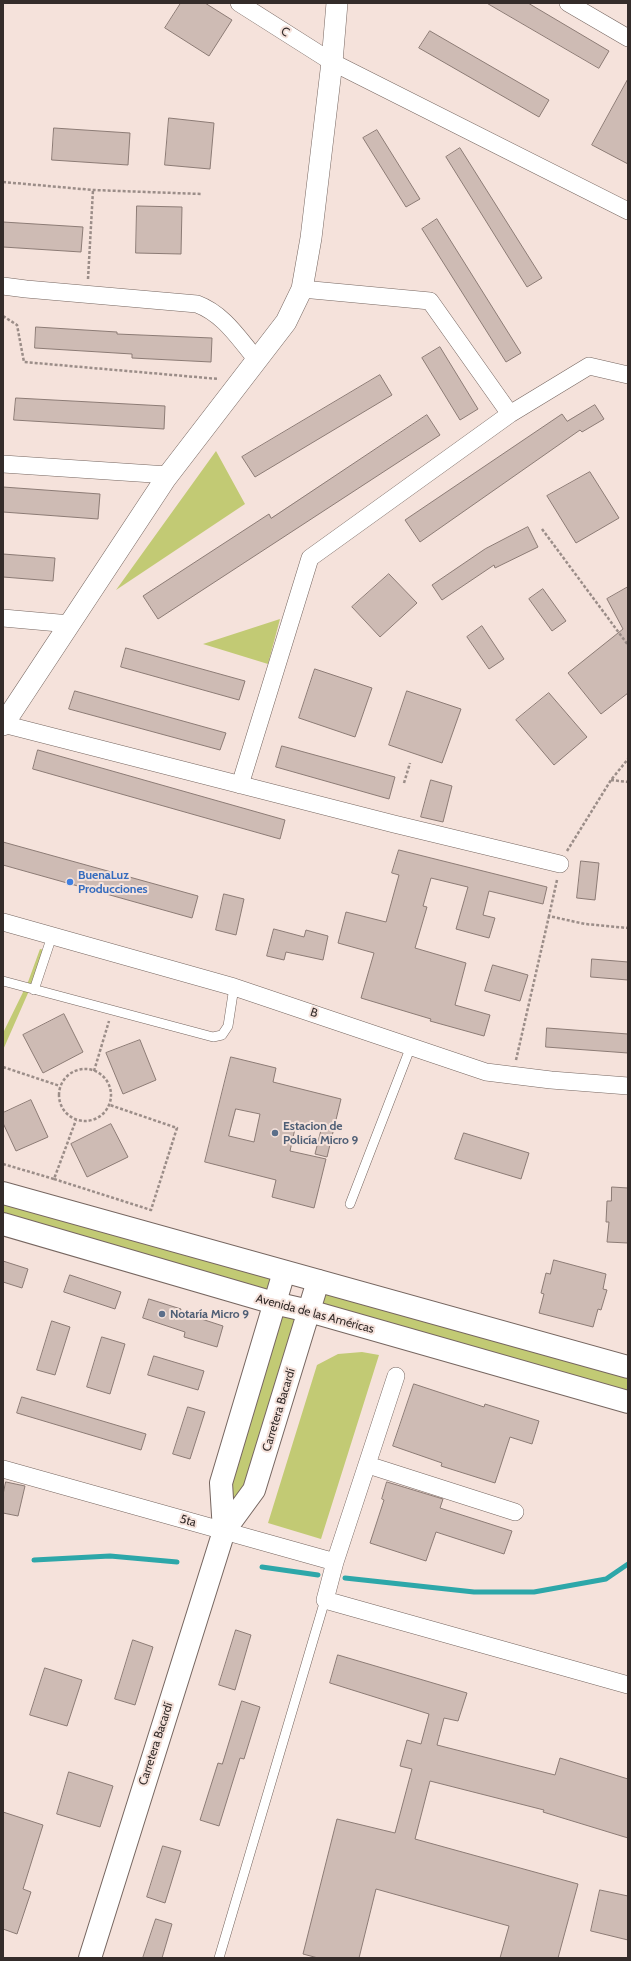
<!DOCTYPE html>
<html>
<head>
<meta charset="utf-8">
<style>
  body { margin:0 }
  #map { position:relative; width:631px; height:1961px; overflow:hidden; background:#f5e2db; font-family:Cabin,sans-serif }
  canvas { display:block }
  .frame { position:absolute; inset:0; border:4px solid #342c2a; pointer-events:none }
</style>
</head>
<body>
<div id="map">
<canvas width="631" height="1961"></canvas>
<div class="frame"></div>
</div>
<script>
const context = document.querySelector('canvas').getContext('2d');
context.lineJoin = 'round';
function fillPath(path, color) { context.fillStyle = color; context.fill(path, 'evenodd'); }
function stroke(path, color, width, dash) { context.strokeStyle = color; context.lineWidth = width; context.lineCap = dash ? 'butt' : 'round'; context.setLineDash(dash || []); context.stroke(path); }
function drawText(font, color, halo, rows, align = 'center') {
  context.font = font + ' Cabin,sans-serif'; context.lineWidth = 4; context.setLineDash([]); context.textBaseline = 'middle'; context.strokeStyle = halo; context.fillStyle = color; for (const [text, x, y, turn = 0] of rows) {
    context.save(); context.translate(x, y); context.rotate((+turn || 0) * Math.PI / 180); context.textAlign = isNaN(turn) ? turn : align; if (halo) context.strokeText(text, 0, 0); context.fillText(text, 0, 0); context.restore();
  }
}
const green = new Path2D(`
  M216,451L245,504L116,590Z
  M280,619L268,664L203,644Z
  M40,949L45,950L32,984L3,1050V1033L28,982Z
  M3,1203L270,1279L267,1290L3,1215Z
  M325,1293L628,1377V1392L322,1304Z
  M282,1315L295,1319L244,1485L233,1501L232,1482Z
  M362,1352L379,1355L321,1539L268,1523L317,1365L338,1354Z`);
const stream = new Path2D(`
  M34,1560L110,1556L177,1562
  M262,1567L318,1575
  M345,1578L474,1592H534L606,1579L628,1564`);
const building = new Path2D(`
  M181,3H205L232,20L209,56L165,28Z
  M487,3H528L609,51L599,68Z
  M430,31L549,100L539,117L419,48Z
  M628,79V164L592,145Z
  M169,118L214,123L210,169L165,165Z
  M54,128L130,133L128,165L52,160Z
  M377,130L420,199L406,207L363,138Z
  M460,148L542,278L527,287L446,157Z
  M137,206L182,207L181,254L136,253Z
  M437,219L521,353L506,362L422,229Z
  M3,222L83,227L81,252L3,247Z
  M36,327L117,332V334L212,338L211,362L132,358V354L35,348Z
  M440,347L478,409L460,420L422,358Z
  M380,375L392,395L255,477L242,457Z
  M16,398L165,406L164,429L14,420Z
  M595,405L604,419L582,432L580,430L420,542L405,520L562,414L567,421Z
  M427,415L440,435L158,619L143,596L269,514L271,518Z
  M590,472L619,518L576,543L547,496Z
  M3,487L100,494L98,519L3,512Z
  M528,527L538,547L495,568L494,565L442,600L432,585L485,549Z
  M3,554L55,558L53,581L3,577Z
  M389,574L417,603L380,637L352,607Z
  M628,587V693L601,714L568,673L623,629L607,599Z
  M543,589L566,621L552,631L529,599Z
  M482,626L504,659L489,669L467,637Z
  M126,648L245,681L239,700L121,667Z
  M315,669L372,688L355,737L299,718Z
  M75,691L226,733L220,750L69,709Z
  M407,691L461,709L442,763L389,745Z
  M549,693L587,737L554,765L516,720Z
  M282,746L395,777L389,799L276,767Z
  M38,750L285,820L280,839L33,769Z
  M431,780L452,786L443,822L421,817Z
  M3,842L198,896L192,918L3,865Z
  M399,850L547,887L543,904L489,891L483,915L495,918L489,938L456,929L468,887L431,878L423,906L427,907L415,948L466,963L455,1005L490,1015L484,1036L430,1021L431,1019L361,998L374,953L338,943L346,912L386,922L399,875L392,873Z
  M581,861L599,863L595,900L577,898Z
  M224,894L244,899L236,935L216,930Z
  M274,929L304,937L306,930L328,936L323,960L286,952L284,960L267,956Z
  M592,959L628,962V980L591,977Z
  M493,965L528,975L520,1001L485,991Z
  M64,1014L83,1052L43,1073L23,1035Z
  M547,1028L628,1034V1053L546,1047Z
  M140,1040L156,1080L123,1094L106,1053Z
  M231,1057L276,1068L273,1082L341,1099L327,1157L315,1154L321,1130L296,1124L290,1151L326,1159L314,1208L272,1197L276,1180L205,1162ZM236,1109L260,1114L254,1142L229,1136Z
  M31,1100L48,1137L16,1151L3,1123V1113Z
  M111,1124L128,1157L87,1177L71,1144Z
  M464,1133L529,1153L521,1179L455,1159Z
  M612,1187L628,1188V1243L607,1242L609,1222H606L607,1201H611Z
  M554,1260L606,1274L603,1289L607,1290L601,1310L598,1309L593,1327L539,1313L544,1294L541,1293L546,1273L550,1274Z
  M3,1261L28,1269L22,1288L3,1282Z
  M70,1275L121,1292L115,1309L64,1292Z
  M149,1299L181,1309L180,1312L223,1326L217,1347L184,1337L185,1332L143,1318Z
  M52,1321L70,1327L55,1375L37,1370Z
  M102,1337L125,1344L110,1394L87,1387Z
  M154,1356L204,1371L198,1390L148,1375Z
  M414,1384L484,1407L485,1404L539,1421L532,1444L510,1437L495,1483L441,1466L442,1463L393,1446Z
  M22,1397L146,1434L141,1450L17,1413Z
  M188,1407L205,1412L190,1459L173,1454Z
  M6,1482L25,1486L18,1516L3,1513V1495Z
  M387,1482L443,1499L440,1508L512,1531L504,1554L436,1532L426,1561L370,1543L384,1500L382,1499Z
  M236,1630L251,1635L235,1690L219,1685Z
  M133,1640L153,1647L135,1705L115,1699Z
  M338,1655L467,1693L458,1721L444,1718L437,1745L555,1775L560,1758L628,1779V1838L543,1812L544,1810L430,1781L415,1839L578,1884L558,1958H500L509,1926L376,1889L359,1958H318L303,1954L337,1819L395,1833L412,1769L400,1766L407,1740L421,1744L429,1714L330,1683Z
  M45,1668L82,1680L67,1726L30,1715Z
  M242,1701L260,1707L244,1759L240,1758L219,1826L200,1820L218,1763L222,1764Z
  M69,1772L113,1786L100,1827L57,1814Z
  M3,1812L43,1825L23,1889L31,1892L17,1934L3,1929Z
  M163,1846L181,1851L165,1903L147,1897Z
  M600,1890L628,1896V1940L591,1931Z
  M156,1919L172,1924L162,1958H143Z`);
const path = new Path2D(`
  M3,182L93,190L201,194
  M88,279L93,190
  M3,316L17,325L24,362L219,379
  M542,529L628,645
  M611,780L628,782
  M404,783L410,763
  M567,851L611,780L628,759
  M557,880L549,916L585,924L628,928
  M516,1060L549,916
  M3,1067L60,1086
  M59 1095a26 26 0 1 1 52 0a26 26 0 1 1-52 0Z
  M94,1071L109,1021
  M3,1164L54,1179L76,1120
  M54,1179L151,1210L177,1128L110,1105`);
const service = new Path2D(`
  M3,981L213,1037L222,1035L228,1026L234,987
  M34,990L52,936
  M350,1204L411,1046
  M219,1958L325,1600`);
const minor = new Path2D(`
  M239,3L332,62L628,211
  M568,3L628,38
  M3,286L26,289L197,304C224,314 239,339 257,360
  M302,289L430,301L510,414
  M3,464L168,475
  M3,618L70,624
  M3,724L394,824L560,864
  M240,785L310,558L510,414L589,366L628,375
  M3,922L234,987L486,1072L551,1080L628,1086
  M396,1376L335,1562L325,1600L628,1685
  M368,1465L515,1512
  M3,1469L335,1562`);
const tertiary = new Path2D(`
  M3,725L166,478L286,322L302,289L311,238L332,62L337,3`);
const secondary = new Path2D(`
  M284,1272L221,1483L224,1531L254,1490L318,1281
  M90,1958L224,1531`);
const primary = new Path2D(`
  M3,1193L628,1367
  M3,1224L274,1303L309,1311L628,1402`);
const markers = [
  [70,882,4,"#3f7fe0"],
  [275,1133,4,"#5c6f8a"],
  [162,1314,4,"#5c6f8a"]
];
const streetNames = [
  ["C",285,32,32],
  ["B",314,1013,18],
  ["Avenida de las Américas",315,1314,15],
  ["Carretera Bacardí",279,1410,-73],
  ["5ta",188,1521,16],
  ["Carretera Bacardí",156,1744,-72]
];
const shopNames = [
  ["BuenaLuz",78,875],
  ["Producciones",78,889]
];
const serviceNames = [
  ["Estacion de",283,1126],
  ["Policía Micro 9",283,1140],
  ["Notaría Micro 9",170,1314]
];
fillPath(green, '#c2ca74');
stroke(stream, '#2da7a9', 5);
fillPath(building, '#cebbb4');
stroke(building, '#8c7b75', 1);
stroke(service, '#766660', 10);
stroke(minor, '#766660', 18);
stroke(tertiary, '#766660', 22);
stroke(secondary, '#766660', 24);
stroke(primary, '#766660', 24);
stroke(path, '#9b8d88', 2.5, [3, 2]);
stroke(service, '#fff', 9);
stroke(minor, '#fff', 17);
stroke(tertiary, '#fff', 21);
stroke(secondary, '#fff', 22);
stroke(primary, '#fff', 22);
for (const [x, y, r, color] of markers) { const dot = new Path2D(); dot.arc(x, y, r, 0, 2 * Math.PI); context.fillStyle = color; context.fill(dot); stroke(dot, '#f5e2db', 1.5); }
drawText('12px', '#342c2a', '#f5e2db', streetNames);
drawText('bold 12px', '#366cbe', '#f5e2db', shopNames, 'left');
drawText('bold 12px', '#4e5e75', '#f5e2db', serviceNames, 'left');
</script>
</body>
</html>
